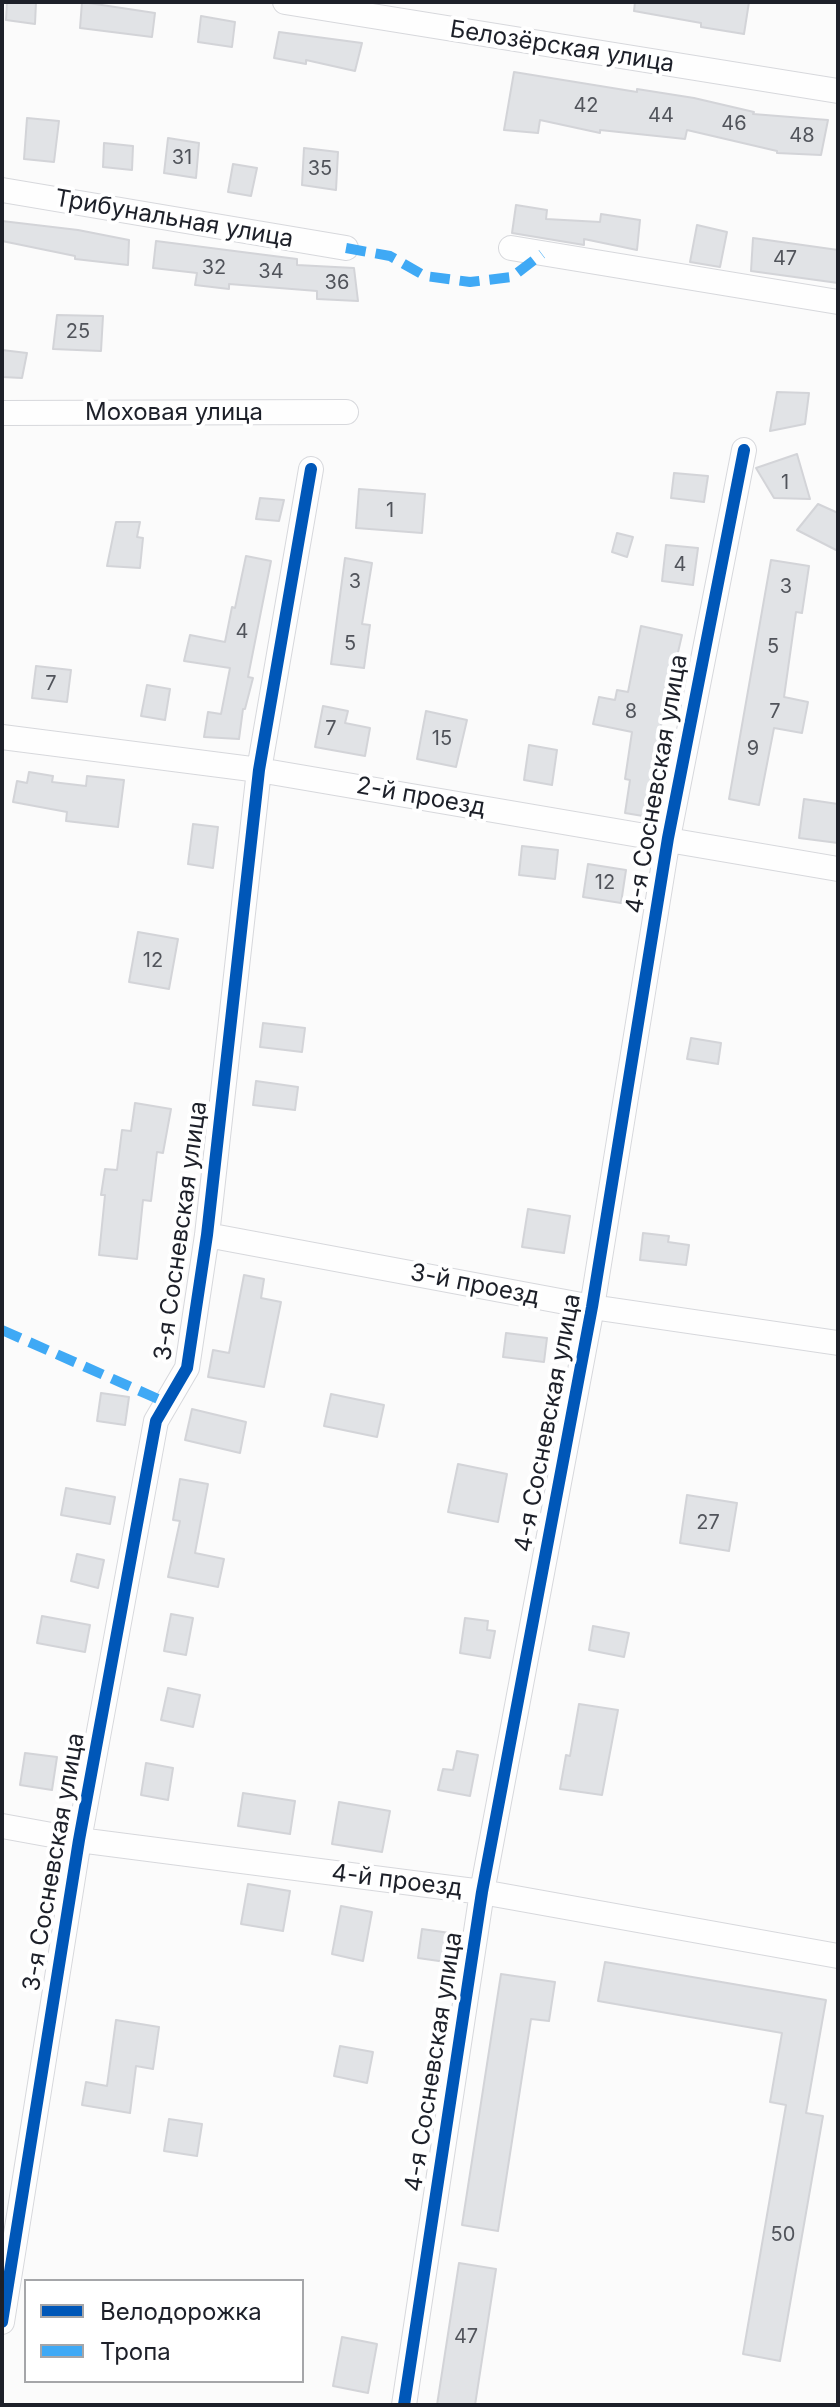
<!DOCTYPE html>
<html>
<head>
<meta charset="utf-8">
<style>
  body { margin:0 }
  #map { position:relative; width:840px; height:2407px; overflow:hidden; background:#fbfbfb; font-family:Inter,sans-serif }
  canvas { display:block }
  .frame { position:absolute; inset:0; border:4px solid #1d2029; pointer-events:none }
  .legend { position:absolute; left:24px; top:2279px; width:280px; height:104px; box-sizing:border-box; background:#fff; border:2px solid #a5a6a9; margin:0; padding:10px 14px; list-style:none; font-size:24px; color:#1d2029 }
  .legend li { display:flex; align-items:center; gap:16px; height:40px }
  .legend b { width:40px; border:2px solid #a5a6a9 }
</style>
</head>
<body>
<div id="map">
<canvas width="840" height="2407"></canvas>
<div class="frame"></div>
<ul class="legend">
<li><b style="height:10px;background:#0057b8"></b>Велодорожка</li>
<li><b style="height:10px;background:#3fa9f5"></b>Тропа</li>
</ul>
</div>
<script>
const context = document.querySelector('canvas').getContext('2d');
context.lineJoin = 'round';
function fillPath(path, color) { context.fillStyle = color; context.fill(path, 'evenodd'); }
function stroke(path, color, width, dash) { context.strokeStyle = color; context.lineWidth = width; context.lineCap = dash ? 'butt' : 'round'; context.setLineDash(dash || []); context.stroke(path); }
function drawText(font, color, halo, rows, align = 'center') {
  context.font = font + ' Inter,sans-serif'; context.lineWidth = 8; context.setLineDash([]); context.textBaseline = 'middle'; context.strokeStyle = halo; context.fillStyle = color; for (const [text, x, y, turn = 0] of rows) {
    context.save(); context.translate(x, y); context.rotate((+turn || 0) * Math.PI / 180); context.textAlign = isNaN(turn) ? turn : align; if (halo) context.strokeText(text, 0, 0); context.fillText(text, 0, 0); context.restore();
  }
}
const building = new Path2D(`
  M7,2H36L35,24L6,20Z
  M82,2L155,13L152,37L80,28Z
  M635,2H749L744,34L701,27V23L634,11Z
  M201,16L235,22L232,47L198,42Z
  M279,32L362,43L355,71L306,60V64L274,58Z
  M514,72L637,92V89L694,98L754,112L753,114L828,120L821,155L777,153V151L687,130L685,139L600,130V133L540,120L538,133L504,130Z
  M27,118L59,121L54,162L24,159Z
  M168,138L199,143L196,178L164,173Z
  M104,143L133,146L132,170L103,167Z
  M304,148L338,152L336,190L302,185Z
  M233,164L257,168L251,196L228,192Z
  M516,205L547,210L546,219L600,222L601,214L640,220L637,250L584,239V245L512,233Z
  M2,221L78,230L129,240L128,265L75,259V256L2,241Z
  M697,225L727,232L720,267L690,262Z
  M753,238L838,250V283L751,271Z
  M156,241L297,259V265L354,268L358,301L317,299V291L229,284V289L195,285L197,273L153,268Z
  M57,315L103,316L101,351L53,349Z
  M2,350L27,353L22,378L2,377Z
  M777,392L809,393L805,424L770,431Z
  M797,454L810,499L774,498L756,468Z
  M674,473L708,476L704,502L671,498Z
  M359,489L425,494L422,533L356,528Z
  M260,498L284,500L279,521L256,519Z
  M818,504L838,513V551L797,530Z
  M116,522H140L137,537L143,538L140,568L107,566Z
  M617,533L633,537L627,557L612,552Z
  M666,545L698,548L693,585L662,581Z
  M246,556L271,561L248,677L253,678L245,709H243L239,739L204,737L208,712L221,714L230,668L184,661L190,635L225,642L232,607L235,608Z
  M345,558L372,563L362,624L370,625L364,668L331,664Z
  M771,560L809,566L802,613L796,612L784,697L808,702L802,733L774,728L759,805L729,799Z
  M641,626L682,635L660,730L650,792L653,793L649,817L625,813L630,780L625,779L632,732L593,724L599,697L615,700L617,690L628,692Z
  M36,666L71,670L67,702L32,698Z
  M147,685L170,689L165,720L141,716Z
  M323,706L348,711L345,723L370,728L365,756L315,747Z
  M426,711L467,720L456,767L417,759Z
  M529,745L557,750L552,785L524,780Z
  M29,772L53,776L52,782L86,786L87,776L124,780L118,827L66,821L67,812L13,802L17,781L27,783Z
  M804,799L838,804V843L799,838Z
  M193,824L218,827L213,868L188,864Z
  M522,846L558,850L555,879L519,875Z
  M588,864L626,870L621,903L583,897Z
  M138,932L178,939L169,989L129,982Z
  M263,1023L305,1028L302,1052L260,1047Z
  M691,1038L721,1043L718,1064L687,1059Z
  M256,1081L298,1087L295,1110L253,1105Z
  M135,1103L171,1109L163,1153L157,1152L151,1201L143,1200L137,1259L99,1255L105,1195H101L105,1169L117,1170L122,1130L131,1131Z
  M528,1209L570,1216L564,1253L522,1247Z
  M643,1233L669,1236L668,1242L689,1245L686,1265L640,1260Z
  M244,1275L264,1279L261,1298L281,1302L264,1387L208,1377L213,1350L229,1353Z
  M506,1333L547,1338L544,1362L503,1357Z
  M101,1393L129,1397L125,1425L97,1421Z
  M331,1394L384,1405L377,1437L324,1426Z
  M192,1409L246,1422L240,1453L185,1440Z
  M458,1464L507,1474L498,1522L448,1512Z
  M180,1479L208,1484L195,1553L224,1559L218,1587L168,1577L180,1521L173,1520Z
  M66,1488L115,1497L110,1524L61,1515Z
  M687,1495L737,1503L729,1551L680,1543Z
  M77,1554L104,1560L98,1588L71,1581Z
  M171,1614L193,1618L186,1655L164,1651Z
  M42,1616L90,1625L85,1652L37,1643Z
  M465,1618L488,1621L487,1630L495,1631L490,1658L460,1653Z
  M593,1626L629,1633L624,1657L589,1650Z
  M168,1688L200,1695L193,1727L161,1720Z
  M579,1704L618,1710L602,1795L560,1789L566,1755L570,1756Z
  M457,1751L478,1755L470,1796L438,1790L443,1769L453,1770Z
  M25,1753L57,1757L52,1790L20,1785Z
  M146,1763L173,1768L168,1800L141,1795Z
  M243,1793L295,1801L290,1834L238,1826Z
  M339,1802L390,1811L382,1852L332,1844Z
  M248,1884L290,1891L283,1931L241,1924Z
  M341,1906L372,1912L363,1961L332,1954Z
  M422,1929L450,1933L446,1962L418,1958Z
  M605,1962L826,2000L806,2113L823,2116L780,2361L743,2354L786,2105L770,2102L782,2033L598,2001Z
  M501,1974L555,1982L549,2021L531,2019L498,2231L462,2225Z
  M116,2020L159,2027L153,2069L136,2066L130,2113L82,2105L86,2082L107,2086Z
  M340,2046L373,2052L367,2083L334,2076Z
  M169,2119L202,2124L197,2156L164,2151Z
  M459,2263L496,2269L475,2405H437Z
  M342,2337L377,2344L368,2393L333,2386Z`);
const street = new Path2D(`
  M285,2L838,91
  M2,190L346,248
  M511,248L838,302
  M2,413L346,412
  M2,737L259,770L838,869
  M207,1235L592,1307L838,1343
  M2,1826L79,1840L482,1892L838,1956
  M2,2322L79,1840L156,1421L187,1368L207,1235L259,770L311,469
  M404,2405L482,1892L592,1307L668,838L744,450`);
const quiet = new Path2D(`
  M346,248L390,256L425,276L470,282L512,277L542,254
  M2,1330L167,1403`);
const cycleway = new Path2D(`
  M2,2322L79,1840L156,1421L187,1368L207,1235L259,770L311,469
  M404,2405L482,1892L592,1307L668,838L744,450`);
const numberNames = [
  ["42",586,106],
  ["44",661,116],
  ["46",734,124],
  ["48",802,136],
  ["31",182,158],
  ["35",320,169],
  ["47",785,259],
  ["32",214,268],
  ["34",271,272],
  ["36",337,283],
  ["25",78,332],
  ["1",785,483],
  ["1",390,511],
  ["4",680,565],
  ["3",355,582],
  ["3",786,587],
  ["4",242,632],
  ["5",350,644],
  ["5",773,647],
  ["7",51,684],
  ["8",631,712],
  ["7",775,712],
  ["7",331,729],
  ["15",442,739],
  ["9",753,749],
  ["12",605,883],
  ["12",153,961],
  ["27",708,1523],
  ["50",783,2235],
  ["47",466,2337]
];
const streetNames = [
  ["Белозёрская улица",562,47,9],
  ["Трибунальная улица",174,219,10],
  ["Моховая улица",174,413],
  ["4-я Сосневская улица",657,784,-80],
  ["2-й проезд",421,797,10],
  ["3-я Сосневская улица",181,1231,-82],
  ["3-й проезд",475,1285,11],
  ["4-я Сосневская улица",548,1423,-79],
  ["3-я Сосневская улица",54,1862,-80],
  ["4-й проезд",397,1881,7],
  ["4-я Сосневская улица",434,2062,-81]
];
fillPath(building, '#e1e3e6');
stroke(building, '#d3d4d8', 2);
stroke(street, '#d7d8dc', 26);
stroke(street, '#fefefe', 24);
stroke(quiet, '#3fa9f5', 10, [20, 10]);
stroke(cycleway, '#0057b8', 12);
drawText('20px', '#51545b', null, numberNames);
drawText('24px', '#1d2029', '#fff', streetNames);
</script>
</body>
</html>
